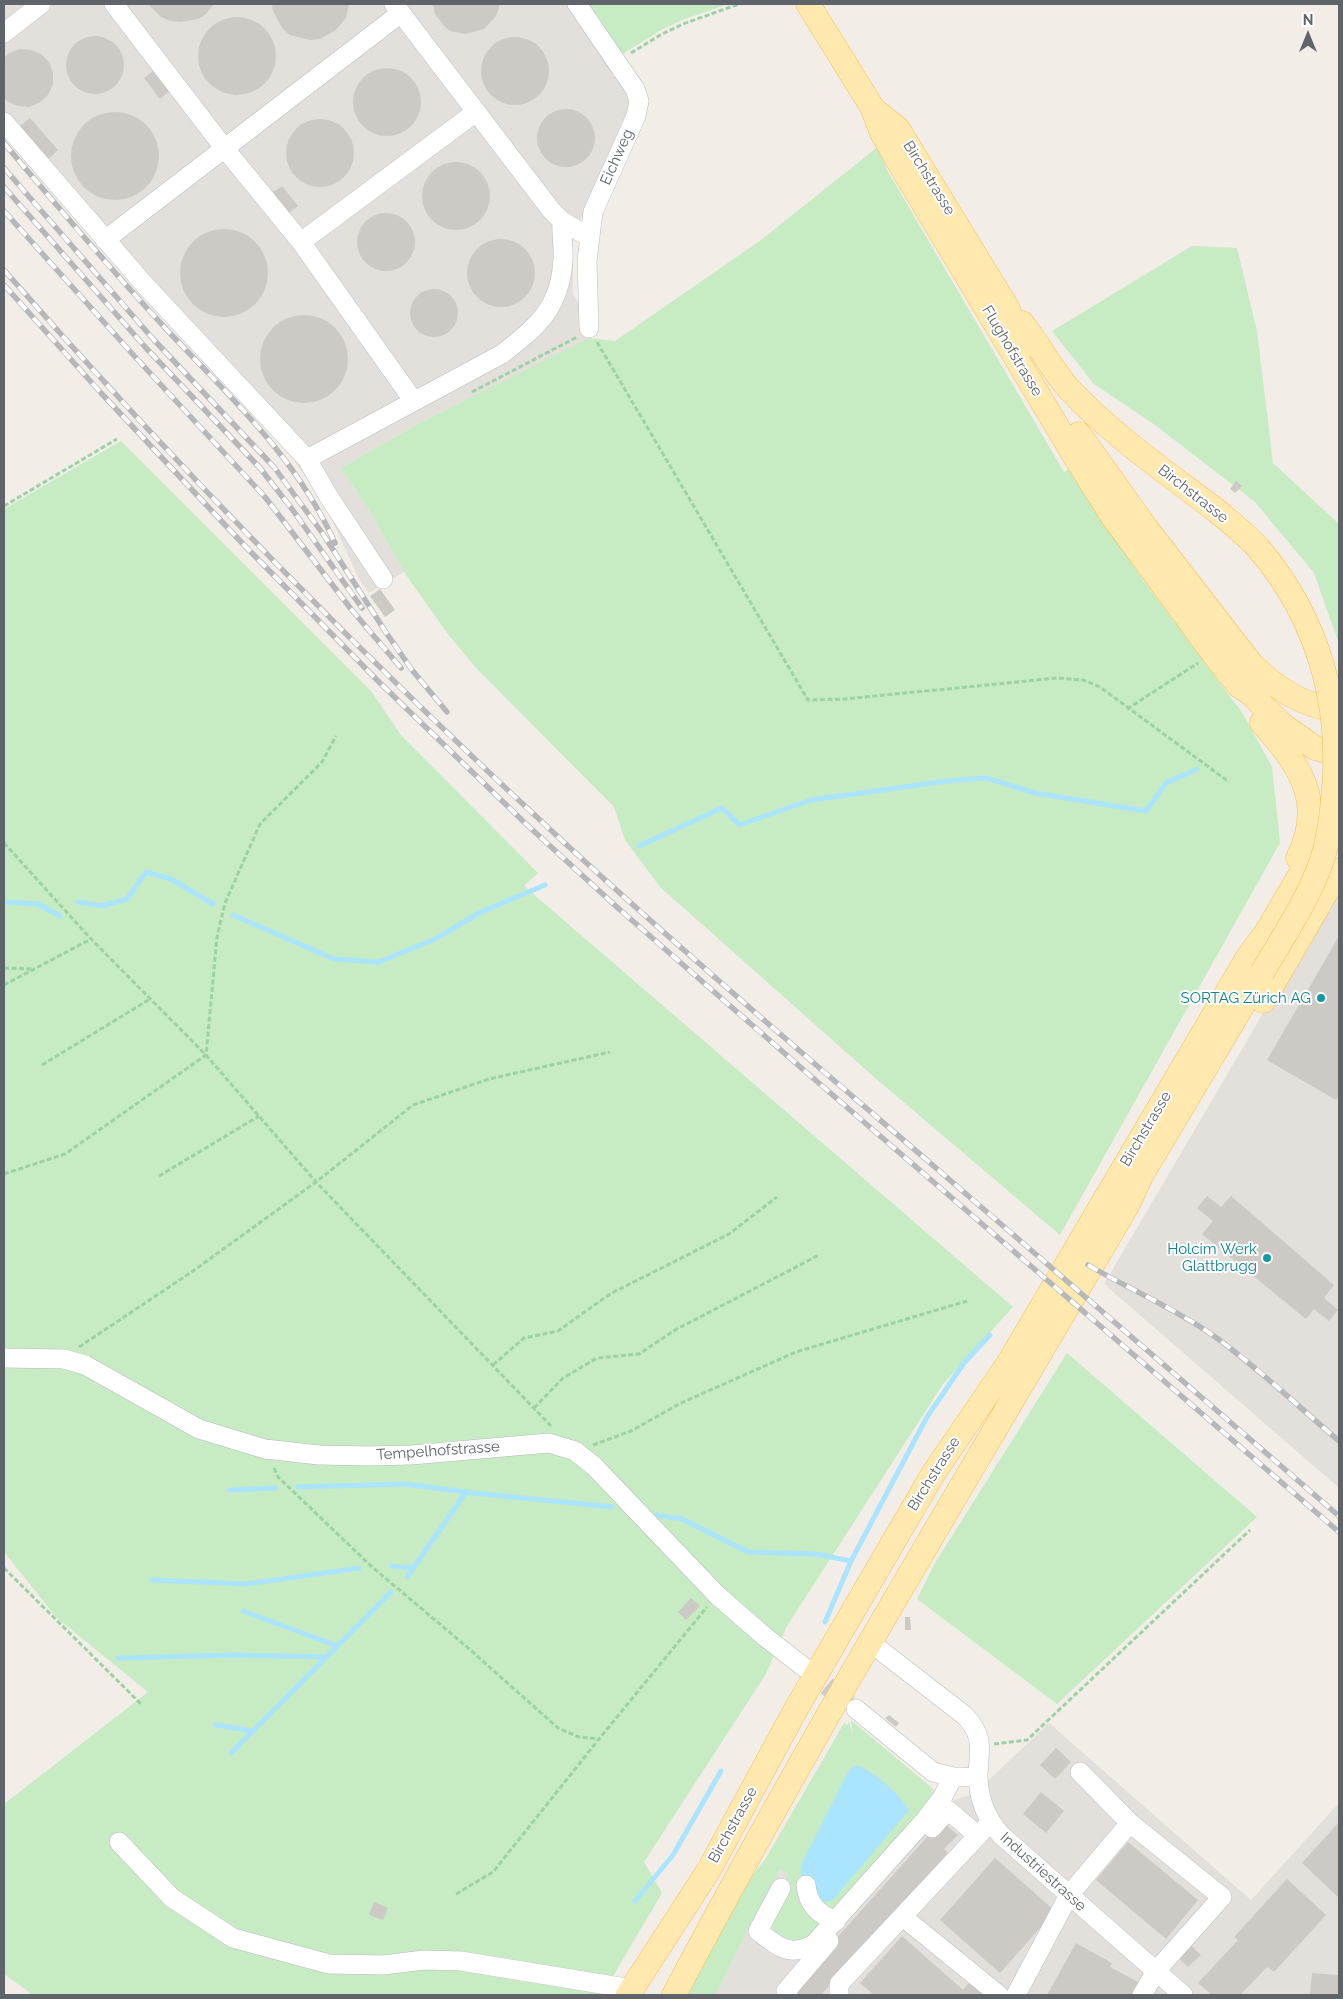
<!DOCTYPE html>
<html>
<head>
<meta charset="utf-8">
<style>
  body { margin:0 }
  #map { position:relative; width:1343px; height:1999px; overflow:hidden; background:#f2eee7; font-family:Raleway,sans-serif }
  canvas { display:block }
  .frame { position:absolute; inset:0; border:5px solid #5e6469; pointer-events:none }
  .north { position:absolute; left:1283px; top:10px; width:50px; height:50px; -webkit-text-stroke:4px #fff; paint-order:stroke; rotate:0deg; font-size:14px; font-weight:700; line-height:20px; text-align:center; color:#5e6469 }
  .north::after { content:''; display:block; margin:auto; width:18px; height:22px; background:#5e6469; clip-path:polygon(50% 0,100% 100%,50% 72%,0 100%) }
</style>
</head>
<body>
<div id="map">
<canvas width="1343" height="1999"></canvas>
<div class="frame"></div>
<div class="north">N</div>
</div>
<script>
const context = document.querySelector('canvas').getContext('2d');
context.lineJoin = 'round';
function fillPath(path, color) { context.fillStyle = color; context.fill(path, 'evenodd'); }
function stroke(path, color, width, dash) { context.strokeStyle = color; context.lineWidth = width; context.lineCap = dash ? 'butt' : 'round'; context.setLineDash(dash || []); context.stroke(path); }
function drawText(font, color, halo, rows, align = 'center') {
  context.font = font + ' Raleway,sans-serif'; context.lineWidth = 4; context.setLineDash([]); context.textBaseline = 'middle'; context.strokeStyle = halo; context.fillStyle = color; for (const [text, x, y, turn = 0] of rows) {
    context.save(); context.translate(x, y); context.rotate((+turn || 0) * Math.PI / 180); context.textAlign = isNaN(turn) ? turn : align; if (halo) context.strokeText(text, 0, 0); context.fillText(text, 0, 0); context.restore();
  }
}
const industrial = new Path2D(`
  M4,4H586L635,101L587,211L579,220L573,240V294L597,335L414,426L341,468L371,513L404,572L369,593L360,581L323,501L285,448L4,131Z
  M1339,884V1488L1104,1284Z
  M851,1722L949,1802L975,1793L1049,1723L1251,1900L1339,1803V1995H716L738,1949L736,1948L853,1736Z`);
const green = new Path2D(`
  M586,4H728L682,20L661,30L621,55Z
  M879,146L887,170L1064,472L1071,468L1137,572L1243,714L1272,767L1280,843L1060,1235L874,1077L660,887L625,840L614,807L477,669L447,633L404,572L371,513L341,468L414,426L589,338L615,341L761,240Z
  M1192,246L1237,248L1257,331L1273,463L1339,524V644L1314,573L1255,502L1155,425L1094,384L1052,331Z
  M121,441L371,691L401,735L538,873L524,886L1013,1307L943,1384L787,1626L766,1674L644,1862L662,1893L602,1995H33L4,1974V1804L148,1692L57,1618L4,1552V509Z
  M1067,1353L1257,1517L1057,1704L917,1599L935,1563Z
  M851,1720L932,1788L930,1803L814,1939L796,1946L776,1935L773,1927L772,1920L785,1891L788,1873L780,1869L746,1933L716,1995H684L745,1885L766,1858L844,1723L847,1725L849,1722L853,1735Z`);
const water = new Path2D(`
  M855,1765C871,1768 901,1796 909,1810L833,1900L824,1902L816,1891L814,1877L800,1874L802,1863L849,1770Z`);
const stream = new Path2D(`
  M639,846L722,808L739,825L811,800L947,781L986,778L1035,793L1146,811L1166,783L1197,769
  M4,902L38,904L60,916
  M78,902L102,906L127,899L146,872L171,879L213,904
  M233,915L334,959L379,962L435,939L481,912L545,885
  M298,1487L404,1484L473,1493L612,1507
  M230,1490L276,1488
  M657,1515L682,1519L748,1552L816,1554L851,1561
  M392,1566L414,1568
  M407,1577L466,1492
  M152,1580L247,1584L359,1568
  M243,1611L337,1646
  M825,1622L851,1561L927,1417L964,1363L990,1335
  M118,1658L234,1655L327,1657
  M216,1725L253,1731
  M231,1753L391,1592
  M635,1901L673,1855L721,1771`);
const building = new Path2D(`
  M148,4H214L206,14L198,19L181,22L170,21L161,17Z
  M272,4H349L346,18L335,31L320,39L310,40L290,35L282,28L273,11Z
  M433,4H499V7L496,16L484,29L465,34L450,31L445,27L435,14Z
  M198 56a39 39 0 1 1 78 0a39 39 0 1 1-78 0Z
  M66 65a29 29 0 1 1 58 0a29 29 0 1 1-58 0Z
  M481 71a34 34 0 1 1 68 0a34 34 0 1 1-68 0Z
  M20,49L31,50L41,54L49,62L53,73V84L48,95L40,102L30,107L18,106L8,102L4,97V58L9,53Z
  M159,66L175,87L160,99L144,78Z
  M353 102a34 34 0 1 1 68 0a34 34 0 1 1-68 0Z
  M537 138a29 29 0 1 1 58 0a29 29 0 1 1-58 0Z
  M71 156a44 44 0 1 1 88 0a44 44 0 1 1-88 0Z
  M30,118L58,150L45,162L16,129Z
  M286 153a34 34 0 1 1 68 0a34 34 0 1 1-68 0Z
  M422 196a34 34 0 1 1 68 0a34 34 0 1 1-68 0Z
  M282,186L298,206L286,215L270,194Z
  M357 242a29 29 0 1 1 58 0a29 29 0 1 1-58 0Z
  M180 273a44 44 0 1 1 88 0a44 44 0 1 1-88 0Z
  M467 273a34 34 0 1 1 68 0a34 34 0 1 1-68 0Z
  M410 313a24 24 0 1 1 48 0a24 24 0 1 1-48 0Z
  M260 359a44 44 0 1 1 88 0a44 44 0 1 1-88 0Z
  M1236,481L1242,486L1235,493L1230,489Z
  M380,589L395,610L385,617L370,596Z
  M1339,936V1095L1336,1100L1267,1060Z
  M1207,1196L1221,1207L1231,1196L1334,1285L1324,1298L1338,1310L1329,1321L1314,1309L1306,1319L1202,1234L1213,1221L1197,1208Z
  M691,1598L700,1606L686,1620L678,1612Z
  M905,1617H910L911,1630H905Z
  M889,1715L899,1723L896,1727L885,1718Z
  M1056,1748L1071,1762L1055,1779L1040,1765Z
  M1041,1792L1064,1811L1046,1833L1023,1814Z
  M1339,1822V1898L1302,1863Z
  M945,1824L958,1835L944,1849L948,1853L821,1995H800L792,1988L928,1836L931,1839Z
  M1128,1842L1198,1900L1166,1939L1096,1880Z
  M995,1858L1055,1911L1000,1973L940,1920Z
  M1287,1879L1326,1915L1274,1972L1267,1967L1240,1995H1212L1198,1983L1238,1940L1234,1937Z
  M374,1902L388,1908L383,1920L369,1915Z
  M902,1936L963,1990L970,1982L984,1995H874L860,1983Z
  M1076,1943L1112,1963L1110,1967L1140,1983L1133,1995H1047Z
  M1191,1945L1201,1955L1188,1967L1179,1958Z
  M1312,1973L1339,1975V1995H1310Z`);
const minorTunnel = new Path2D(`
  M805,1668L849,1704`);
const path = new Path2D(`
  M631,53L662,34L683,24L739,4
  M597,342L808,700L845,699L1057,678L1083,680L1100,687L1229,782
  M472,392L577,337
  M4,506L117,439
  M1127,709L1198,663
  M4,843L91,939L206,1055L316,1182L551,1426
  M4,968L33,969
  M4,985L91,939
  M42,1065L150,999
  M4,1174L65,1154L206,1055L217,937L225,903L260,824L322,762L336,736
  M159,1176L259,1116
  M79,1347L193,1271L316,1182L413,1105L489,1079L610,1052
  M493,1365L524,1338L558,1331L610,1294L729,1234L777,1197
  M534,1408L563,1378L597,1358L639,1354L675,1330L819,1255
  M593,1445L631,1431L681,1403L796,1352L967,1301
  M274,1468L278,1477L371,1566L467,1647L558,1728L579,1737L599,1739
  M4,1568L141,1704
  M994,1744L1027,1740L1250,1530
  M456,1894L493,1872L599,1739L707,1607`);
const minor = new Path2D(`
  M114,4L225,149L301,242L413,400
  M394,4L551,210L562,221L589,237
  M577,4L635,89L639,101L636,116L593,212L587,261L589,328
  M4,33L41,4
  M4,122L144,284L307,459L329,497L383,579
  M105,240L401,13
  M301,242L476,112
  M307,459L502,354C538,326 560,308 563,260C564,247 561,234 562,221
  M4,1358L64,1359L85,1365L199,1429L265,1449L319,1455L369,1456L411,1455L549,1443L575,1451L594,1466L717,1595L764,1636L805,1668
  M871,1643L964,1715C985,1736 979,1749 978,1775C978,1798 986,1818 1001,1835L1183,1995
  M856,1709L933,1772L953,1777H965
  M1080,1772L1130,1823L1222,1897L1156,1971L1142,1995
  M932,1828L948,1810L978,1836
  M119,1842L172,1898L233,1938L329,1964L383,1965L424,1960L461,1961L632,1989
  M806,1885C808,1905 818,1914 836,1921
  M781,1888L758,1931C777,1946 789,1958 814,1944L925,1820L942,1798L953,1777
  M903,1917L999,1995
  M788,1995L786,1991L829,1941
  M839,1995V1984L986,1827
  M1016,1995L1069,1895L1130,1823`);
const major = new Path2D(`
  M808,4L872,107L882,133L901,166L1076,458L1113,517L1213,653L1238,685L1251,694L1281,724L1315,748L1339,755
  M877,112L898,129L1008,309L1014,329L1024,346
  M1022,323C1039,344 1051,369 1069,389C1113,436 1166,472 1217,511
  M1079,434L1146,528L1252,665C1277,689 1304,707 1339,710
  M1262,723C1300,764 1326,803 1298,858
  M1263,1001L1339,870
  M628,1995L710,1868L796,1709L933,1474L1008,1364L1248,957L1266,933L1327,829
  M674,1995C815,1727 973,1468 1127,1206L1142,1174L1262,973`);
const rail = new Path2D(`
  M4,143C57,206 111,270 168,331C231,398 296,457 335,543
  M4,168L154,340L274,467L323,534L385,631L412,670L447,712
  M4,187L146,348L260,468L292,509L362,608
  M4,211L137,359L265,497L351,609L401,668
  M4,270C182,473 371,665 569,847C687,955 808,1058 929,1162C1066,1280 1202,1398 1339,1516
  M4,285L101,393L243,544L380,683L525,823L619,909L806,1072L1339,1532
  M1088,1265C1129,1289 1174,1308 1214,1336C1258,1368 1298,1406 1339,1441`);
const majorBridge = new Path2D(`
  M1217,511C1231,523 1247,535 1259,549C1320,621 1343,708 1333,800C1331,821 1328,843 1321,863C1307,902 1282,938 1262,973`);
const markers = [
  [1321,998,5,"#0f9aa8"],
  [1267,1258,5,"#0f9aa8"]
];
const streetNames = [
  ["Eichweg",617,157,-66],
  ["Birchstrasse",929,178,58],
  ["Flughofstrasse",1012,351,59],
  ["Birchstrasse",1193,494,38],
  ["Birchstrasse",1146,1129,-59],
  ["Tempelhofstrasse",438,1451,-4],
  ["Birchstrasse",934,1474,-58],
  ["Birchstrasse",733,1825,-61],
  ["Industriestrasse",1043,1872,42]
];
const cultureNames = [
  ["SORTAG Zürich AG",1311,998],
  ["Holcim Werk",1257,1249],
  ["Glattbrugg",1257,1266]
];
fillPath(industrial, '#e3e0db');
fillPath(green, '#c7ebc2');
fillPath(water, '#aae4ff');
stroke(stream, '#aae4ff', 5);
fillPath(building, '#cdc9c4');
stroke(minorTunnel, '#cdccc8', 19, [19, 9]);
stroke(minor, '#b7bbbf', 20);
stroke(major, '#feba54', 25);
stroke(path, '#9dd2a5', 3, [5, 2.5]);
stroke(minor, '#fff', 19);
stroke(major, '#ffe9af', 24);
stroke(rail, '#b6b7b8', 5.5);
stroke(rail, '#fff', 4, [11]);
stroke(majorBridge, '#feba54', 25, []);
stroke(majorBridge, '#ffe9af', 24);
for (const [x, y, r, color] of markers) { const dot = new Path2D(); dot.arc(x, y, r, 0, 2 * Math.PI); context.fillStyle = color; context.fill(dot); stroke(dot, '#fff', 2); }
drawText('15px', '#5e6469', '#fff', streetNames);
drawText('15px', '#0d838f', '#fff', cultureNames, 'right');
</script>
</body>
</html>
